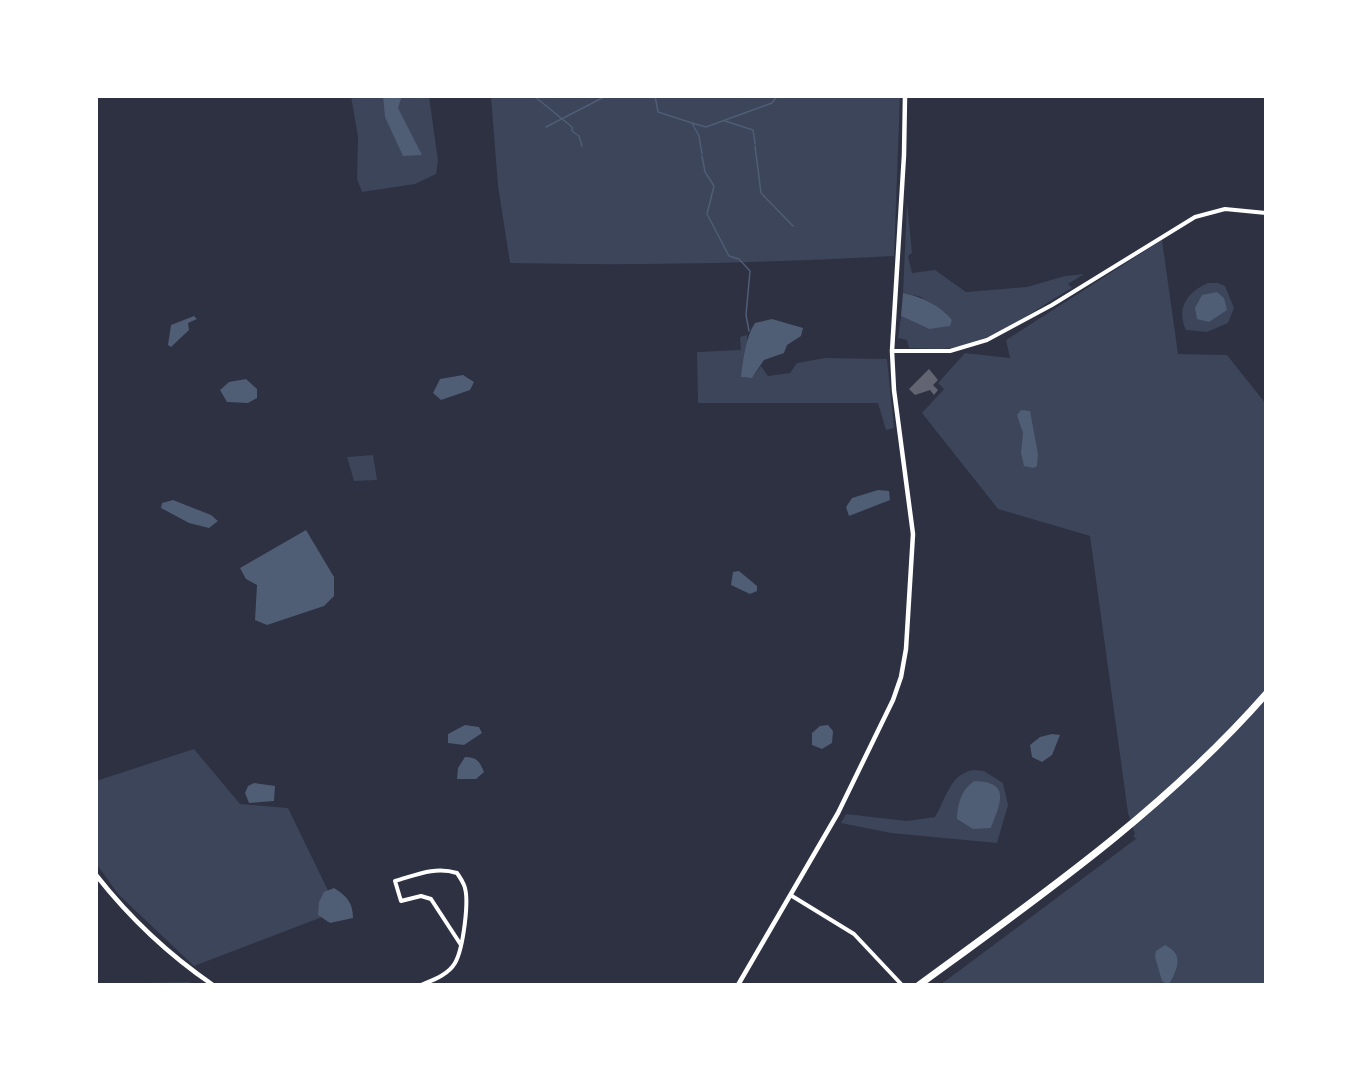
<!DOCTYPE html>
<html>
<head>
<meta charset="utf-8">
<style>
  body { margin:0 }
  #map { position:relative; width:1362px; height:1081px; overflow:hidden; background:#2d3142; font-family:Inter,sans-serif }
  canvas { display:block }
  .frame { position:absolute; inset:0; border:98px solid #fff; pointer-events:none }
</style>
</head>
<body>
<div id="map">
<canvas width="1362" height="1081"></canvas>
<div class="frame"></div>
</div>
<script>
const context = document.querySelector('canvas').getContext('2d');
context.lineJoin = 'round';
function fillPath(path, color) { context.fillStyle = color; context.fill(path, 'evenodd'); }
function stroke(path, color, width, dash) { context.strokeStyle = color; context.lineWidth = width; context.lineCap = dash ? 'butt' : 'round'; context.setLineDash(dash || []); context.stroke(path); }
const green = new Path2D(`
  M351,96H429L438,161L436,174L415,184L362,192L357,179L358,137Z
  M491,96H900L894,256C765,263 638,266 510,263L498,186Z
  M907,202L912,253L908,256L912,273L935,270L966,292L1027,287L1065,276L1084,274L1068,284L1072,288C1035,309 994,342 951,348C938,350 923,348 909,348L907,340L898,338L901,316L929,329L946,313L921,297L903,293Z
  M1162,240L1178,354L1227,355L1266,404V985H940L1137,838L1133,837L1135,834L1128,813L1090,536L998,509L922,413L944,389L938,383L965,353L1010,358L1006,340Z
  M1208,283H1218L1225,286L1234,308L1228,323L1207,332L1186,330C1176,308 1187,292 1208,283Z
  M747,335V354L742,377L752,378L761,366L768,376L790,373L797,363L825,358L887,359L894,428L886,430L878,403H698L697,352L741,350L740,337Z
  M373,455L377,480L354,481L347,457Z
  M194,749L240,804L288,808L338,911L194,966L118,894L96,863V781Z
  M974,770L984,771L1003,783L1008,805L997,843L891,833L841,823L846,814L907,821L935,817C946,799 950,773 974,770Z
  M189,982L193,985H96V984Z`);
const water = new Path2D(`
  M383,96H402L398,108L422,155L403,156L385,117Z
  M1217,292L1224,298L1227,310L1209,322L1197,319L1195,308L1202,295Z
  M903,293C922,297 940,305 952,320L950,326L929,329L901,316Z
  M194,316L197,319L188,323L189,330L171,347L168,345L171,325Z
  M772,319L803,328L801,336L787,345L784,353L764,360L752,378L741,377C743,360 746,336 755,323Z
  M463,375L474,382L470,390L441,400L433,393L440,379Z
  M246,379L257,389V398L248,403L227,402L220,390L229,382Z
  M1021,410L1030,411L1038,454L1037,466L1033,468L1024,466L1021,453L1023,433L1017,415Z
  M878,490L889,491L890,500L849,516L846,507L852,498Z
  M173,500L211,515L218,521L209,528L189,523L161,508L162,503Z
  M306,530L334,577V596L324,606L267,625L255,620L257,585L246,579L240,568Z
  M739,571L757,586V591L750,594L731,585L733,572Z
  M465,725L479,727L482,733L464,745L448,743V734Z
  M828,725L833,731L832,743L822,749L812,745V733L820,726Z
  M1052,734L1060,735L1052,755L1042,762L1032,757L1030,745L1040,737Z
  M465,757C477,757 480,762 484,772L476,779H457L458,768Z
  M974,781C1011,782 1001,802 991,828L973,829L957,819C958,802 961,791 974,781Z
  M254,783L275,786L274,801L249,803L245,793L248,786Z
  M334,888C347,896 353,903 353,918L330,923L318,915L319,902L324,892Z
  M1165,945C1185,955 1177,969 1169,985L1162,981L1155,957L1156,951Z`);
const stream = new Path2D(`
  M534,96L572,127V131L579,136L582,146
  M655,96L658,112L692,123L699,136L702,154
  M725,121L753,130L755,144
  M692,123L706,127L772,103L777,96
  M546,127L606,96
  M755,146L761,193L793,226
  M702,156L705,172L714,186L707,214L729,256L739,259L750,271L746,315L749,331`);
const building = new Path2D(`
  M929,369L938,380L933,385L938,390L934,395L930,390L915,395L909,389Z`);
const minor = new Path2D(`
  M892,351H950L987,340L1052,305L1195,217L1225,209L1266,213
  M792,896L854,934L902,985
  M421,985C433,980 448,975 455,963C463,949 470,899 464,885C462,880 459,876 457,873C435,866 416,875 395,881L401,901L421,896L431,899L461,945`);
const tertiary = new Path2D(`
  M96,875C129,917 169,955 213,985
  M738,985L838,813L893,700L901,677L906,649L913,534L894,390L892,351L904,155L905,96`);
const trunk = new Path2D(`
  M919,985C1042,895 1165,809 1266,694`);
fillPath(green, '#3c4559');
fillPath(water, '#4f5d75');
stroke(stream, '#4f5d75', 1.5);
fillPath(building, '#626471');
stroke(minor, '#fff', 4);
stroke(tertiary, '#fff', 4.5);
stroke(trunk, '#fff', 7);
</script>
</body>
</html>
